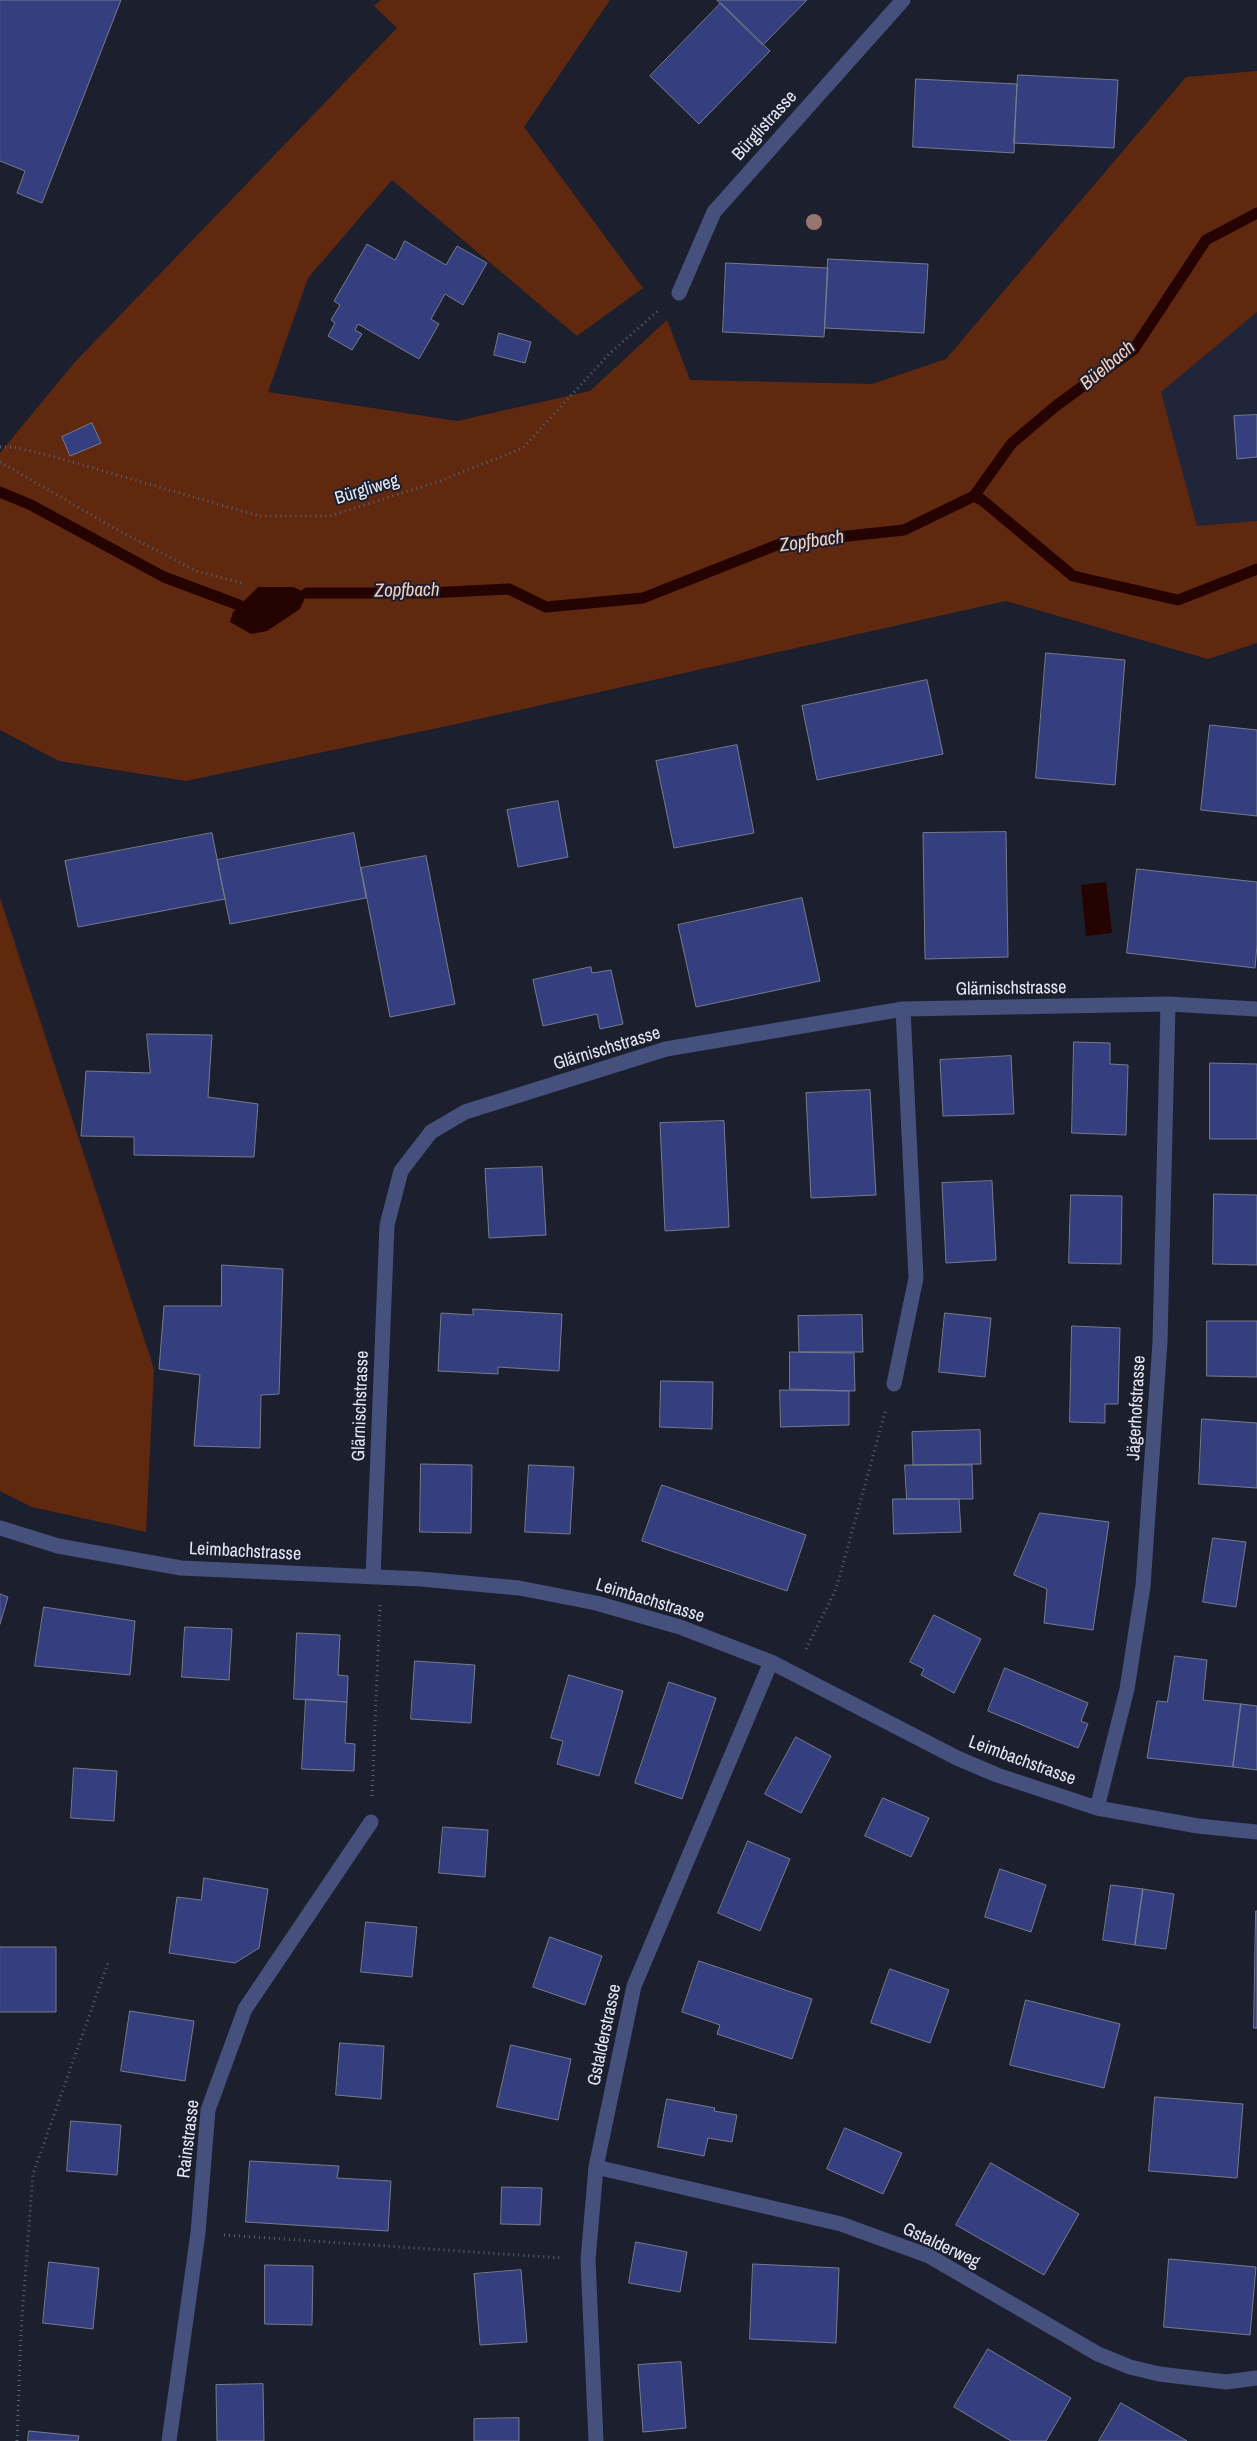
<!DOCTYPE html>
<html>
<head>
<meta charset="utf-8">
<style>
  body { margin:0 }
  canvas { display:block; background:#1b1f2e }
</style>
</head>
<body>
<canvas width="1257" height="2441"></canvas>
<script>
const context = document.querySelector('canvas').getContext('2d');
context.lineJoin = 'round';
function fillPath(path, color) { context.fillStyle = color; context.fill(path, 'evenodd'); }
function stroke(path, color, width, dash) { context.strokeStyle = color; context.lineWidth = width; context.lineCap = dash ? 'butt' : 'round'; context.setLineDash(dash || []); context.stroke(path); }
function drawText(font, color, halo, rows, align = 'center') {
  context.font = font + ' "Archivo Narrow",sans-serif'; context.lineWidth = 4; context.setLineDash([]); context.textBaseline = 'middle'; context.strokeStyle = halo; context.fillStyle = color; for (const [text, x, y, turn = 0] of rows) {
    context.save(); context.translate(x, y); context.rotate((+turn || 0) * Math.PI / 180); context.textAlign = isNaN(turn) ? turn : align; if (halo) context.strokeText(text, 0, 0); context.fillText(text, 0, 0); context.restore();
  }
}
const built = new Path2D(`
  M1257,312V521L1197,526L1161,392Z`);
const green = new Path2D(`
  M381,0H610L524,127L643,288L577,336L392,180L308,278L268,392L457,421L590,391L667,320L690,380L872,384L946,359L1186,77L1257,71V312L1161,392L1197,526L1257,521V643L1208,659L1006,601L461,723L186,781L59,761L0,730V453L75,362L397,28L374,6Z
  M0,898L154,1369L146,1532L32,1507L0,1491Z`);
const water = new Path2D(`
  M258,587H293L307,593L300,609L267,631L251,634L230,622L233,612Z
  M1106,882L1112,933L1086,936L1081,885Z`);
const stream = new Path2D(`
  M0,492L31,505L164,577L239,605
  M974,496L1012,443L1057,405L1134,349L1206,240L1257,213
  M307,593H427L509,589L546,607L643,598L782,543L904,530L974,496L982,500L1073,576L1178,600L1257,569`);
const building = new Path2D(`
  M0,0H121L42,203L17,193L25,171L0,161Z
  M717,0H807L763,45Z
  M721,3L770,51L699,124L650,76Z
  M1018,75L1118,80L1114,148L1014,143Z
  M916,79L1017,84L1014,153L913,147Z
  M405,241L446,265L457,246L487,263L463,305L445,294L431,319L439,324L419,359L358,324L355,330L362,334L352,350L328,336L335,323L331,320L340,305L334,301L367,244L395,260Z
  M828,259L928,264L924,333L825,328Z
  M726,263L828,268L824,337L723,332Z
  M499,333L531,342L525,363L494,355Z
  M1257,415V457L1237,459L1234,416Z
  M92,423L101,443L70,456L62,437Z
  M1046,653L1125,660L1115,785L1036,778Z
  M927,680L943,754L817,780L802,706Z
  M1210,725L1257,730V816L1201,810Z
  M737,745L754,833L674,848L656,761Z
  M558,801L568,857L518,867L507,810Z
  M1006,832L1008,957L925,959L923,833Z
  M212,833L225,899L78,927L65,861Z
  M354,833L366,898L230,924L217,860Z
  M426,856L455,1004L390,1017L361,868Z
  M1137,869L1257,882V945L1255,968L1127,953Z
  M802,898L820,981L696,1007L678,925Z
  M591,967L592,973L611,970L623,1024L600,1029L597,1014L543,1026L533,980Z
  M147,1034L212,1035L208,1097L258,1104L254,1157L134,1155V1137L81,1136L86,1071L150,1073Z
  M1074,1042L1110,1043V1064L1128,1065L1126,1135L1072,1133Z
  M1011,1056L1014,1114L943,1116L940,1060Z
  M1210,1063L1257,1064V1139H1210Z
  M870,1090L876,1195L811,1198L806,1093Z
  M724,1121L729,1227L665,1231L660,1123Z
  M542,1167L546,1235L489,1238L485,1169Z
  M992,1181L996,1260L946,1263L942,1183Z
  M1214,1194L1257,1195V1265L1213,1264Z
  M1071,1195L1122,1196L1121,1264L1069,1263Z
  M222,1265L283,1269L279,1394L261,1395L260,1448L194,1446L200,1375L159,1369L164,1306H221Z
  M473,1309L562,1314L559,1371L498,1367V1374L438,1371L441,1313L473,1315Z
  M945,1313L991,1318L985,1377L939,1372Z
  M862,1315L863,1352H799L798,1316Z
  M1207,1321H1257V1377L1207,1376Z
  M1072,1326L1120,1328L1118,1404H1105V1423L1070,1422Z
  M790,1352L854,1353L855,1391L790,1389Z
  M661,1381L713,1382L712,1429L660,1427Z
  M780,1390L849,1391V1425L781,1427Z
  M1202,1419L1257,1423V1488L1199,1484Z
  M980,1430L981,1464L913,1465L912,1432Z
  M421,1464L472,1465L471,1533L420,1532Z
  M529,1465L574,1467L570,1534L525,1532Z
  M905,1465H972L973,1499H907Z
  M662,1485L806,1535L787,1591L642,1541Z
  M893,1499H959L961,1532L894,1534Z
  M1040,1513L1109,1522L1093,1630L1044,1623L1047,1589L1014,1575Z
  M1213,1538L1246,1542L1236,1607L1203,1602Z
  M0,1594L8,1597L0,1624Z
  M44,1607L135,1621L130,1675L35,1666Z
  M934,1615L981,1639L954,1693L921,1675L924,1669L910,1662Z
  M185,1627L232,1629L229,1680L182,1677Z
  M297,1633L340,1635L338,1675L348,1676L347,1702L294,1699Z
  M1175,1656L1207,1660L1203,1700L1241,1704L1233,1767L1147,1758L1157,1701L1167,1702Z
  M415,1661L475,1665L471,1723L411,1719Z
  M1005,1668L1088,1703L1081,1721L1088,1724L1078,1748L988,1711Z
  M569,1675L623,1691L599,1776L557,1764L563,1741L551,1738Z
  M669,1682L716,1698L682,1799L635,1783Z
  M306,1699L347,1702L345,1743L355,1744L354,1771L302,1769Z
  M1241,1704L1257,1706V1770L1233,1767Z
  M796,1737L831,1756L801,1813L765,1794Z
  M74,1768L117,1771L114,1821L71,1818Z
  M883,1798L929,1818L911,1857L865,1836Z
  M443,1827L488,1830L485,1877L439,1873Z
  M748,1841L790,1859L760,1931L718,1913Z
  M1000,1869L1046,1885L1031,1932L985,1917Z
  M204,1878L268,1889L259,1948L235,1963L169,1953L177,1897L201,1900Z
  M1111,1885L1143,1889L1135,1945L1103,1940Z
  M1143,1889L1174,1894L1166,1949L1135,1945Z
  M1256,1911H1257V2028H1254Z
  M366,1922L417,1927L412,1977L361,1972Z
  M550,1937L602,1956L585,2005L533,1987Z
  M0,1947H56V2012H0Z
  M699,1961L812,1999L792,2059L717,2034L720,2025L682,2012Z
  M890,1969L949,1990L930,2043L871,2023Z
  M1026,2000L1120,2024L1104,2088L1010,2065Z
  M130,2011L194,2021L185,2081L121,2071Z
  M340,2043L384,2046L381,2099L336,2095Z
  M511,2045L571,2059L558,2120L497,2107Z
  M1155,2097L1243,2104L1237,2178L1149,2171Z
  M667,2099L715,2108L714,2111L737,2115L732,2142L708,2138L704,2156L658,2147Z
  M71,2121L121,2125L117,2175L67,2171Z
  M845,2128L902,2153L883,2194L827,2169Z
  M250,2161L339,2166L337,2178L391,2181L388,2231L246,2222Z
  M991,2163L1079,2214L1044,2275L956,2225Z
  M502,2187L542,2188L540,2225L501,2224Z
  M636,2242L687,2252L680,2292L629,2283Z
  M1169,2259L1256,2267L1250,2335L1164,2327Z
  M49,2262L99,2268L93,2329L43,2323Z
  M753,2264L839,2268L836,2343L750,2339Z
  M265,2265L313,2266L312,2325L265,2324Z
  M521,2270L527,2342L480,2345L474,2274Z
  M988,2349L1071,2398L1046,2441H1011L954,2407Z
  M681,2362L686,2428L643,2432L638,2365Z
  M263,2384L264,2441H217L216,2385Z
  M1121,2403L1187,2441H1099Z
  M519,2418V2441H474V2419Z
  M29,2431L79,2436L78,2441H28Z`);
const path = new Path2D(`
  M0,447H14L55,457L259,516H330L440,481L523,448L610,353L659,310
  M0,462L114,528L196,571L242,583
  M806,1649L836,1589L886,1409
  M372,1796L380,1605
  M224,2235L562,2258
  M17,2441L21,2331L33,2174L108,1963`);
const minor = new Path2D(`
  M679,293L714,212L903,0
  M894,1384L916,1278L903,1009
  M0,1528L58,1546L181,1568L421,1579L519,1588L596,1603L680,1627L771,1662L957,1758L997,1775L1097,1808L1198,1826L1257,1832
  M373,1577L387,1225L401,1171L431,1132L465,1112L666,1049L903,1009L1168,1004L1257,1009
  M1097,1808L1127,1689L1143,1586L1160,1342L1168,1004
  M596,2167L841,2224L929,2256L1098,2354L1130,2367L1159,2374L1226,2382L1257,2378
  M169,2441L198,2233L208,2110L245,2009L371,1822
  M596,2441L588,2260L596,2167L634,1986L771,1662`);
const trees = [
  [814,222]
];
const streetNames = [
  ["Bürglistrasse",765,126,-48],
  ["Bürgliweg",367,490,-17],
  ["Glärnischstrasse",1011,989,-1],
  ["Glärnischstrasse",607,1049,-17],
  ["Glärnischstrasse",361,1406,-88],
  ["Jägerhofstrasse",1137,1408,-87],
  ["Leimbachstrasse",245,1552,3],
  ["Leimbachstrasse",650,1601,17],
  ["Leimbachstrasse",1022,1761,20],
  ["Gstalderstrasse",605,2035,-78],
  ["Rainstrasse",189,2139,-83],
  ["Gstalderweg",941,2246,25]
];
const waterNames = [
  ["Büelbach",1108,366,-40],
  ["Zopfbach",812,542,-8],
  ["Zopfbach",407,591,-1]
];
fillPath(built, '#20253a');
fillPath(green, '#60280f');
fillPath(water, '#250300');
stroke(stream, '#250300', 11);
fillPath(building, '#353f7f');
stroke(building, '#757a8d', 1);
stroke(path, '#5c5f6d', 3, [1, 4]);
stroke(minor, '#46507d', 15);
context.fillStyle = '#96756e';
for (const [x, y] of trees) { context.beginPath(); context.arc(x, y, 8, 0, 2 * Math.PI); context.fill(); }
drawText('18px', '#e5e8f3', '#1b1f2e', streetNames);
drawText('italic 19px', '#f8cdbb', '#1b1f2e', waterNames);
</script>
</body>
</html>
